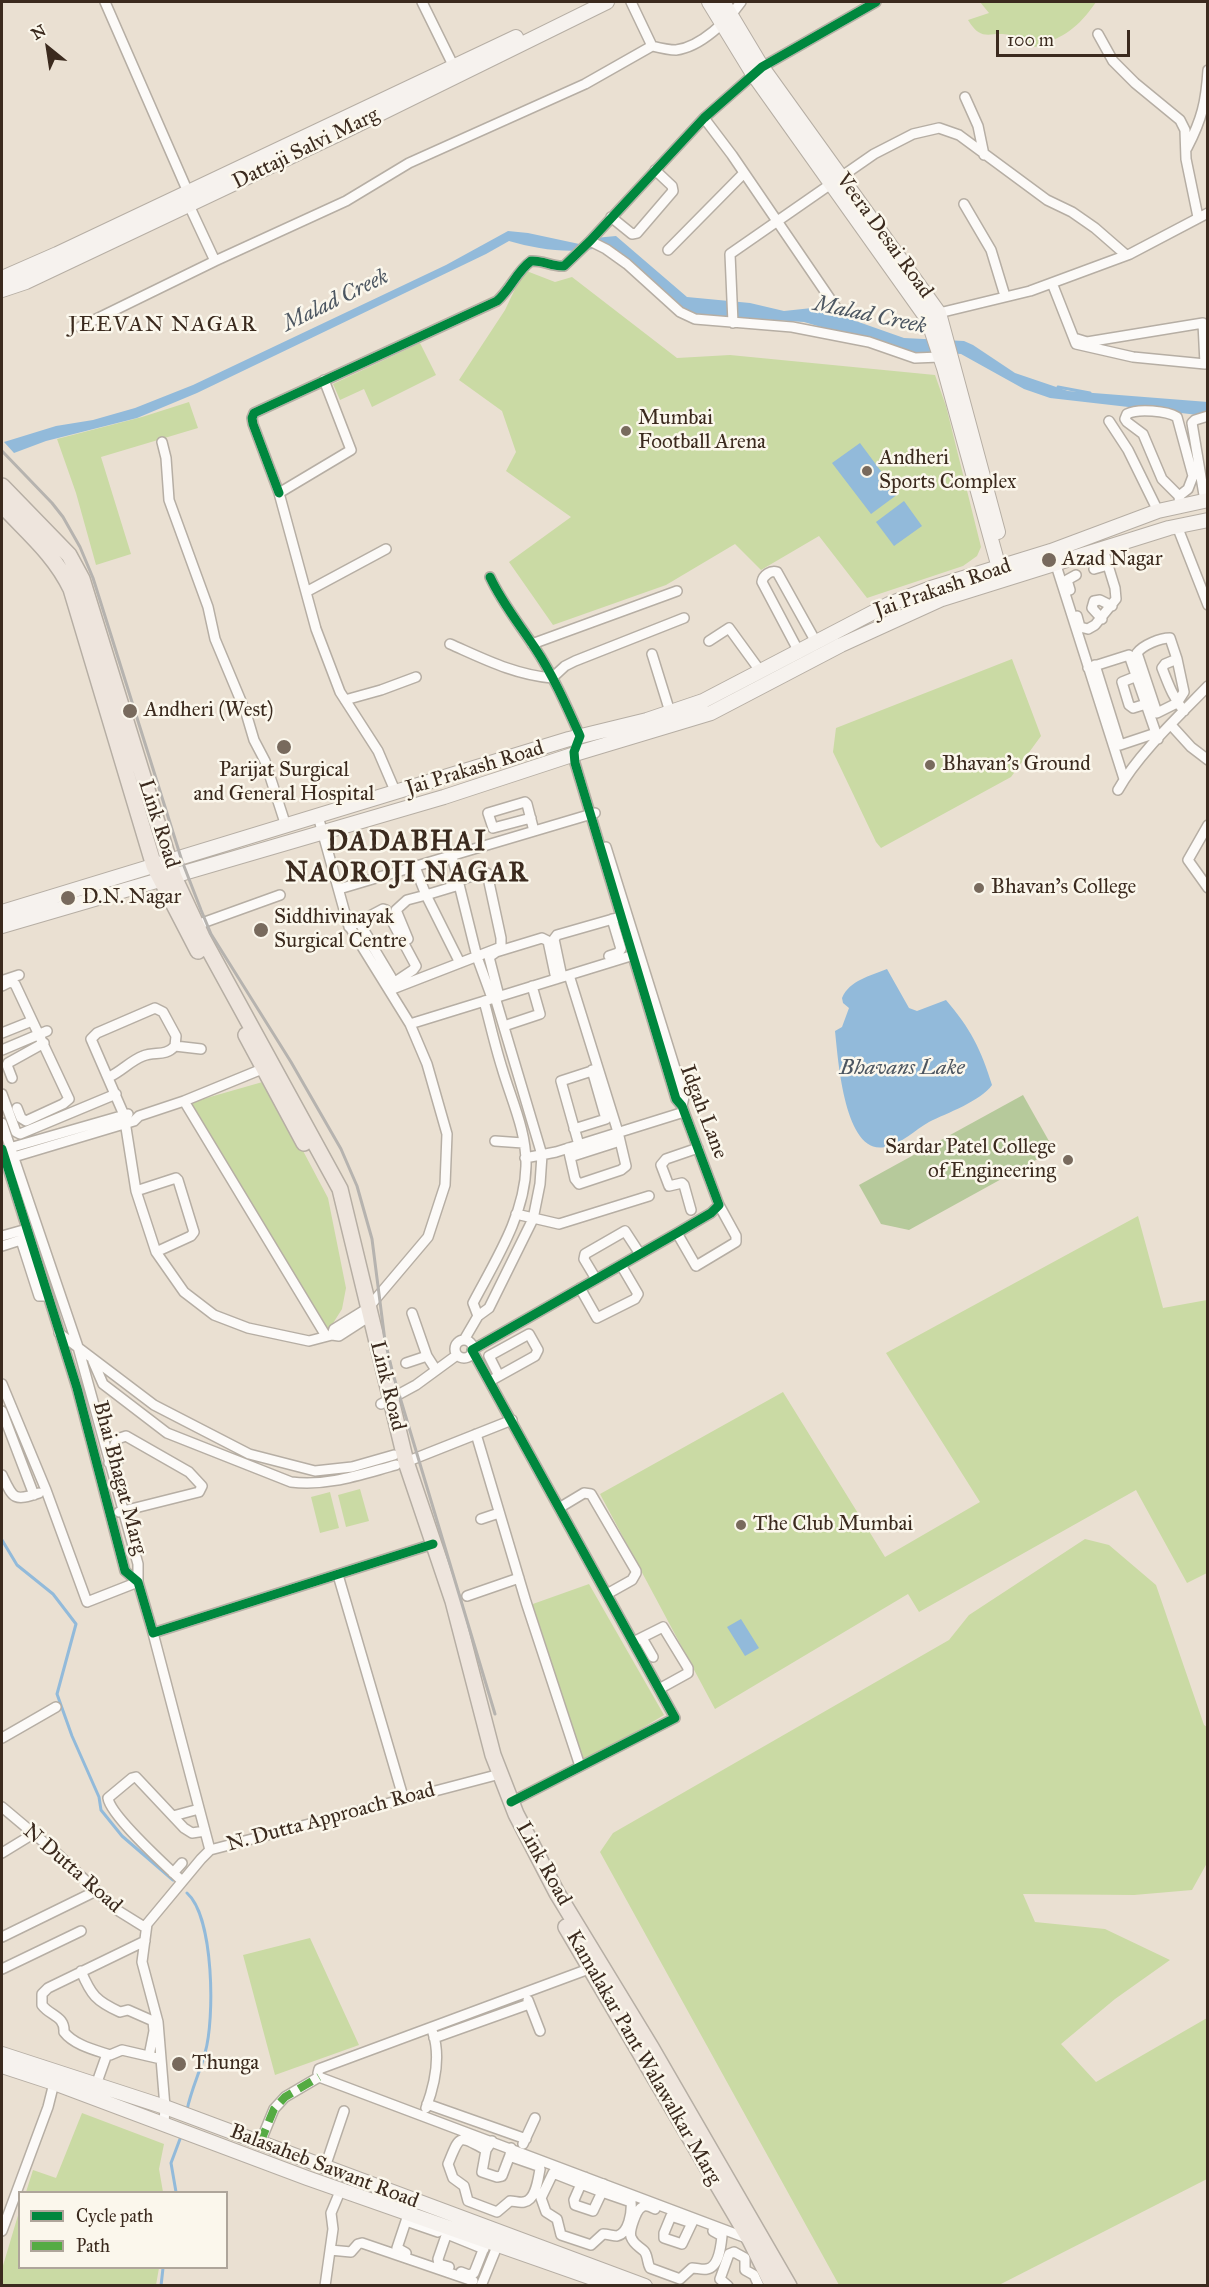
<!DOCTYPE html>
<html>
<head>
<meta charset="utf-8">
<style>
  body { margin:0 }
  #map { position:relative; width:1209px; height:2287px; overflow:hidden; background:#eae0d2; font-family:"IM FELL Great Primer",serif }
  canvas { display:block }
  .frame { position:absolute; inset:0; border:3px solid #3b2a1e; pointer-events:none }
  .legend { position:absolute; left:18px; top:2191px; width:210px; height:78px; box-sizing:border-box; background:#fbf7ec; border:2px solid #aea59a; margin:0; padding:8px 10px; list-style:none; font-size:18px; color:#3b2a1e }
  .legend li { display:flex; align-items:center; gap:12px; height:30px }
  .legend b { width:30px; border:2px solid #aea59a }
  .north { position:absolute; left:18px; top:18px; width:60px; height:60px; -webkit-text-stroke:4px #fbf7ec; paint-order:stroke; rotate:330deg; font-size:16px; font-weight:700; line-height:24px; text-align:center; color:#3b2a1e }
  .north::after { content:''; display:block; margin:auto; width:21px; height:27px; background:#3b2a1e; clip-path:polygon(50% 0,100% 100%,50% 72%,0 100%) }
  .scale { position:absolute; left:996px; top:30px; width:134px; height:27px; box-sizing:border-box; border:3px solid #3b2a1e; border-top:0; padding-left:8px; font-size:18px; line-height:21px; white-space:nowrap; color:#3b2a1e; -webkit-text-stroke:4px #fbf7ec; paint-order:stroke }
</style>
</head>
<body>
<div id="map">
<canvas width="1209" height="2287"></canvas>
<div class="frame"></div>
<ul class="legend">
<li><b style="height:8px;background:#00873e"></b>Cycle path</li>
<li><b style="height:8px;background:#55ab43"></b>Path</li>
</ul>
<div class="north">N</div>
<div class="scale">100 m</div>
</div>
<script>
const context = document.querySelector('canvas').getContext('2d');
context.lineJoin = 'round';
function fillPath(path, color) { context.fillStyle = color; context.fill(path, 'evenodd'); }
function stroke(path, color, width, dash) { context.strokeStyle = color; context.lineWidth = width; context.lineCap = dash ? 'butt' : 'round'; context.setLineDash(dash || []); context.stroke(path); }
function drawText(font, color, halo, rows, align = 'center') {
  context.font = font + ' "IM FELL Great Primer",serif'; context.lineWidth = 5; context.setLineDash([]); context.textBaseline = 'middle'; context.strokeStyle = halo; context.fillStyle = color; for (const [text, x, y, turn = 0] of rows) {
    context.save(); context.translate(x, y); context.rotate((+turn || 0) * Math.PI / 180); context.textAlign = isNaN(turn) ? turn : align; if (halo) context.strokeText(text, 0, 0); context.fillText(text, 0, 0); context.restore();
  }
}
const green = new Path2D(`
  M980,2H1096C1078,28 1065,37 1035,47C1027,42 1020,36 1010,35C989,31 982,43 968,20L989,13Z
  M524,270L555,282L572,277L677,358L730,355L935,375L946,406L981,547L977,556L963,566L867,598L819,536L761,570L735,544L666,585L553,625L509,562L571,517L506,471L516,452L502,411L459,380L505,310Z
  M420,343L436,375L372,407L364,389L340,400L333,384Z
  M189,402L198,428L101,457L131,554L96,565L76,493L57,439L142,417Z
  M1012,659L1041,736L1011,777L881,848L876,842L833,752L836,728Z
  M266,1081L328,1198L346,1288L342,1309L330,1328H326L189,1103Z
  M1138,1216L1163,1308L1207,1300V1573L1187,1583L1136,1490L919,1612L908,1594L715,1709L600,1494L783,1392L885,1557L980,1502L886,1353Z
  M360,1489L369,1521L346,1527L338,1495Z
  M330,1492L339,1528L320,1533L311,1497Z
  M1085,1539L1109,1545L1156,1585L1204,1725L1207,1727V1863L1192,1890L1134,1895L1023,1894L1035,1922L1105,1929L1170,1960L1115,1999L1061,2044L1096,2082L1207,2018V2179L999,2285H839L600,1852L613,1833L949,1640L969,1615Z
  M589,1584L664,1715L580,1766L530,1605Z
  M310,1938L359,2045L275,2075L243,1955Z
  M82,2113L164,2144L159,2169L163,2192H26L33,2170L56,2178Z
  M19,2212L20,2268H159L156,2285L2,2286V2269Z`);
const forest = new Path2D(`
  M1023,1095L1054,1150L909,1230L881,1224L859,1185Z`);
const water = new Path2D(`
  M508,231L528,233L584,245L595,238L616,236L687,297L750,303L784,311L812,308L833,313L904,338L964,341L973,345L1015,373L1068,391L1208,402L1207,416L1050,398L1024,389L961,354L935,352L917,355L804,322L697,315L683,311L607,246C576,255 540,250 509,241L486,254L197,393L137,418L46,441L14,453L4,442L56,426L93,420L135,408L193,385L446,265Z
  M860,443L898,494L871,514L832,463Z
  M904,501L922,526L894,546L876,522Z
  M887,969L909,1008L917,1011L946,1000C970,1028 981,1049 992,1085C981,1101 947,1113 929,1122C915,1130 901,1144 885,1147C844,1156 838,1057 835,1031L842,1027L849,1008L843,1003L842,998C850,980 870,976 887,969Z
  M741,1619L759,1648L745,1656L727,1627Z`);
const stream = new Path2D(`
  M1058,387L1090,393
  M2,1540L17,1565L53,1594L76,1624L57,1694L72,1736L99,1797L101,1810L122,1836L173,1880
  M187,2110C191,2090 200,2072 205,2053C215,2019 214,1917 187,1893
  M176,2192L171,2163L180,2139
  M161,2286L163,2268`);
const street = new Path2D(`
  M105,2L188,192
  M422,2L454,67
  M1098,34L1113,61L1135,83L1180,120L1185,130L1186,159L1198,217
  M652,46C660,48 669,50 676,50C701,47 728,20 741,2
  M965,97L978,126L984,155
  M704,118L732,155L835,306
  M1187,148C1202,119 1206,102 1208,70
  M187,201L215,261
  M964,204L991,250L1005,296
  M611,217L632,234L637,233L673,191L672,186L655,170
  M590,241L606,249L627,264L680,312L695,319L792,327L869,342L915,358L940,357
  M668,250L744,173
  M1052,283L1076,344L1133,357L1205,364L1203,323L1087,342L1074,338
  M939,313L1030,291L1130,254L1208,213
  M733,323L730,254L874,154L913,134L939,128L959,135L1047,200L1072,212L1095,228L1126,255
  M80,327L215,261L346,201L409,163L585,84L652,46L631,2
  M324,380L351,450L279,493L316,629L340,692L378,751L396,793
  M1109,421L1128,450L1158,511
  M162,442L166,458L169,500L208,607L215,639L246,713L254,740L265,761L286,826
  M279,493L253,424L252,418L254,413L497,301C511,289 516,272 531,261C543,260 552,267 564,266L590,241L704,118L762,67L876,2
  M1179,496L1188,489L1193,476L1177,417C1167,411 1138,408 1127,414L1125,419L1127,422L1143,434L1162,479L1179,496L1180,507
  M1205,501L1192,423L1195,420L1208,416
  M1177,526L1208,605
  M1054,559L1124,779
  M1094,569L1108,565
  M490,577C502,603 520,625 535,648C553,675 567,707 580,736L574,752L575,763L676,1099L682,1106L719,1205L711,1213L677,1233L472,1350L675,1718L511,1802
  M1070,590L1067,580L1076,575
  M306,592L386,549
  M1077,616L1080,627L1088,629L1095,625L1116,599L1115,588L1103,549
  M1102,619L1092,608L1094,601L1100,600L1112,606
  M709,641L729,628L761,672
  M450,644C484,659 515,675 552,678L565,666L575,661L684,618
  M532,644L677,591
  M799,652L762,582C763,575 771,570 777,572L816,642
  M652,654L670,712
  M1177,659L1184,692L1177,703L1157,713L1137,653C1143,645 1160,638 1170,638L1177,659L1165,664L1162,668C1168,683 1173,698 1184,711
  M1095,665L1120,745L1156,733
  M1088,668L1129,655L1158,739
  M1137,676L1122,682L1129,705L1133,708L1146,704
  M345,700L381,690L416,677
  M1171,725L1191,747L1208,760
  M1118,790C1138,754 1179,716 1208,686
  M318,816L348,924L410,1024L427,1064L447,1134L445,1185L428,1237L368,1308L334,1329L332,1335
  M531,818L493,828L488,813L525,802L527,804L534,831
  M1208,825L1188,860L1208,888
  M606,847L684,1097L682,1106
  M452,856L477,957L492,998
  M459,885L426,895L460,963
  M339,889L595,813
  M359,922L368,937L360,943
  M194,926L280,895
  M349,927L383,909L386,910L416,966L413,970L389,986
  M408,939L396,910L407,900L426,895L415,867
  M363,948L369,944L373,947L391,977L385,982
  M609,956L618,953L621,949L612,919
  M562,977L554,939L557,935L620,917
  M4,980L19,975
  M2,986L10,982L15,984L69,1099L63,1104L26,1121L21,1118L17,1108
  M390,990L501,947V938L487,873L483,872L458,881
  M499,996L489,957L496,952L542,938L548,941L556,979
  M410,1024L637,954
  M504,1026L540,1014L532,986
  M2,1033L32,1021
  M175,1046L201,1049
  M2,1050L47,1031
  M109,1077C122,1071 130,1061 143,1056C155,1051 165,1057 175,1046L176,1036L163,1012L155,1008L97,1033L91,1039L124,1115L136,1191L156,1252L184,1292L214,1315L248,1328L309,1341L332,1335L339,1336L370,1316
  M12,1078L7,1065L8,1063L44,1043
  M2,1094L16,1132L20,1134L116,1094
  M184,1101L326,1336
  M2,1123L78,1347L138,1564V1582
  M574,1129L606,1119L592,1070
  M495,1141L523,1143
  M579,1145L561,1081L598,1069
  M568,1148L575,1179L579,1184L621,1170L626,1166L618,1132L569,975
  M2,1149L77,1388L125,1571L138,1582L153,1633L433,1544
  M6,1149L128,1114
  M570,1157L620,1141
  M525,1158L556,1152L684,1112
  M7,1159L134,1121L139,1116L184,1101L267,1067
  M136,1191L176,1178L178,1180L194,1232L191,1236L156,1252
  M691,1210L684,1185L682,1183L669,1186L661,1165L666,1159L698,1148
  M516,1214L559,1224L649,1196
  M677,1233L696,1266L736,1242V1236L719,1205
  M2,1236L27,1229
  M21,1240L39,1296H48
  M2,1246L27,1238
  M596,1279L584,1259L585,1254L625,1231L640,1254
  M580,1288L597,1318L635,1299L638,1294L621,1265
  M412,1313L427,1356L436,1370
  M478,1316L473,1303C495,1261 525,1215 526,1166C527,1132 511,1099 502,1068C495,1046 490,1023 484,1001
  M59,1333L154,1405L249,1454L315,1471L352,1467L394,1455
  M464,1340L478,1316L489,1308L533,1219L540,1184L542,1155L495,997
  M455 1349a9 9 0 1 1 18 0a9 9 0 1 1-18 0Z
  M93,1361L103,1384L167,1433L291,1482C326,1487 362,1474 396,1465
  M406,1363L427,1356
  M490,1381L535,1356L538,1350L529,1334L489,1356L499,1376
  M2,1384L46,1490L87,1602L138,1582
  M381,1404L416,1385L457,1355
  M2,1411L34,1495
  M476,1434L526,1602L580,1766
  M406,1462L512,1420
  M109,1463L118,1461L114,1447L117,1439L126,1436L189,1472L202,1486L199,1492L119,1512
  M2,1475C13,1498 13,1502 39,1493
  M559,1508L584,1493L591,1494L636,1571V1573L632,1580L607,1594
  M481,1519L499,1513
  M338,1575L404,1800
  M467,1596L519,1578
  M153,1633L210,1850
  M642,1638L653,1657
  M633,1642L663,1627L688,1668V1673L659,1689
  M2,1738L56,1707
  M2,1807L52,1849L117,1910L146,1928
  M173,1816L199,1809
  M2,1853L33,1834
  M173,1873L182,1863
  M181,1880C166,1866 110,1815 108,1798L132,1778L136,1777L184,1828L192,1833L205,1831
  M2,1937L96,1891
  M145,1941L48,1988L42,1994V2005C50,2016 65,2016 64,2032C74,2045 95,2050 110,2055L122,2050L161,2059
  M594,1967L319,2069L318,2073L319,2077L749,2239
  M2,1969L81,1931
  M81,1971C91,1995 96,2001 120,2012L128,2010L153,2021L154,2031L149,2056
  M528,2000L540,2031
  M434,2038L529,2004
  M96,2085L107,2054
  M427,2104L526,2139
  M426,2108C435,2084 441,2058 433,2033
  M164,2124L165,2107L158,2022L142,1962L147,1924L201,1859L210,1850L500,1774
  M492,2141L486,2150C458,2134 460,2135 448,2164L453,2178L464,2186L468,2201L497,2212L510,2201C515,2201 519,2203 524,2202C536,2200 538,2179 540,2169L538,2166L512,2157L510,2155L511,2148
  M260,2143L274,2109L285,2097L319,2077
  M523,2144L535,2118
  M486,2150L482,2172L497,2177L502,2176L510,2155
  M325,2167L344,2111
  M585,2177L581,2184L553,2173L541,2198L546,2212L557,2219L561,2235L591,2245L603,2234C608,2234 613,2236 617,2236C629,2233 632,2212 631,2202L602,2192L604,2184
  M581,2184L602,2192L593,2211L575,2205L574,2200Z
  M655,2209C651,2207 646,2204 642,2207C636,2210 629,2231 631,2237C634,2245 639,2246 644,2251C648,2255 647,2263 650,2268L680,2279L692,2268C697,2268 702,2270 707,2269C719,2267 721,2246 722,2236L713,2231
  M671,2216L692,2223L682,2244L664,2238V2233Z
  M406,2221L438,2232
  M2,2231L48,2107L54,2083
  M447,2234L484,2249
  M330,2250L351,2252L358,2244L362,2243L473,2281
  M406,2253L397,2248L409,2212
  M449,2267L439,2264L438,2259L449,2227
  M461,2272L469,2275L474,2273L487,2240
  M325,2286L333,2229L331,2213L341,2189
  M481,2286L498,2244
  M728,2286L720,2279L729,2254L734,2252L745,2258V2270L754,2275L759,2286`);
const secondary = new Path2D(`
  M709,2L753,74L928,320L944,368L999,568
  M723,2L762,67L939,313L998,532
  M2,278L57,254L516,37
  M2,290L26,282L345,131L607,2
  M2,912L569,739L647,720L703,701L889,604L931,588L1051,551L1158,511L1208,500
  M2,926L444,797L578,753L711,713L841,645L942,599L1169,528L1208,520
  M2,2054L165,2107L645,2286
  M2,2066L54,2083L307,2178L615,2286`);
const primary = new Path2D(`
  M2,486L69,555L82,579L174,877L202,937L340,1189L406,1462L453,1601L493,1755L516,1814L557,1893L652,2049L789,2286
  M2,505C27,532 55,555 71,589L154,866L198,951
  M246,1035L304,1143
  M566,1927L750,2240L773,2286`);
const rail = new Path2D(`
  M2,451L52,503L63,517L80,547L93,578L182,861L201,910L211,934L291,1062L341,1149L357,1186L372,1239L385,1341L393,1374L495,1714`);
const quiet = new Path2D(`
  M260,2143L274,2109L285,2097L319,2077`);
const cycleway = new Path2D(`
  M279,493L253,424L252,418L254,413L497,301C511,289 516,272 531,261C543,260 552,267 564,266L590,241L704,118L762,67L876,2
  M490,577C502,603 520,625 535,648C553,675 567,707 580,736L574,752L575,763L676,1099L682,1106L719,1205L711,1213L677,1233L472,1350L675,1718L511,1802
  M2,1149L77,1388L125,1571L138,1582L153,1633L433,1544`);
const markers = [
  [626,431,6,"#786a5d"],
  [867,471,6,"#786a5d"],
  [1049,560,8,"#786a5d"],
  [130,711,8,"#786a5d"],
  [284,747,8,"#786a5d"],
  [930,765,6,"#786a5d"],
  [979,888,6,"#786a5d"],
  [68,898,8,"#786a5d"],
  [261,930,8,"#786a5d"],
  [1068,1160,6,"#786a5d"],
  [741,1525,6,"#786a5d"],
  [179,2064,8,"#786a5d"]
];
const streetNames = [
  ["Dattaji Salvi Marg",306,149,-26],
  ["Veera Desai Road",884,236,54],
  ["Jai Prakash Road",943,589,-19],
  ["Jai Prakash Road",475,769,-17],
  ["Link Road",158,824,72],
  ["Idgah Lane",703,1112,69],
  ["Link Road",387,1386,76],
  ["Bhai Bhagat Marg",119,1478,75],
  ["N. Dutta Approach Road",331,1818,-15],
  ["Link Road",543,1864,61],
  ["N Dutta Road",72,1869,41],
  ["Kamalakar Pant Walawalkar Marg",643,2058,60],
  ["Balasaheb Sawant Road",324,2167,21]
];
const poiNames = [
  ["Mumbai",638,419],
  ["Football Arena",638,443],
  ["Andheri",879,459],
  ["Sports Complex",879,483],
  ["Azad Nagar",1062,560],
  ["Andheri (West)",144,711],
  ["Bhavan's Ground",942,765],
  ["Parijat Surgical",284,771,"center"],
  ["and General Hospital",284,795,"center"],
  ["Bhavan's College",991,888],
  ["D.N. Nagar",82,898],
  ["Siddhivinayak",274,918],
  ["Surgical Centre",274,942],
  ["Sardar Patel College",1056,1148,"right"],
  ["of Engineering",1056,1172,"right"],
  ["The Club Mumbai",753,1525],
  ["Thunga",192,2064]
];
const waterNames = [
  ["Malad Creek",336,301,-26],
  ["Malad Creek",870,316,12],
  ["Bhavans Lake",902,1069]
];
const neighbourhoodNames = [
  ["JEEVAN NAGAR",163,326]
];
const districtNames = [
  ["DADABHAI",407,843],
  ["NAOROJI NAGAR",407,874]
];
fillPath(green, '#cadaa4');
fillPath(forest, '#b6c99b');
fillPath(water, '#92bada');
stroke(stream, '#92bada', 3);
stroke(street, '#b6aea4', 12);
stroke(secondary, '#b6aea4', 16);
stroke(primary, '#b6aea4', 18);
stroke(street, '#fcfaf8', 9);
stroke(secondary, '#f6f2ee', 14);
stroke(primary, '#eee5dd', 15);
stroke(rail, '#b6b3af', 3);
stroke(quiet, '#55ab43', 8, [15, 8]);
stroke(cycleway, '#00873e', 9);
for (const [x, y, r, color] of markers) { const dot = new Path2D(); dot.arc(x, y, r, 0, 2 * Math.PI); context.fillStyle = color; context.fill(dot); stroke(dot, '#fbf7ec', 2); }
drawText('21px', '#3b2a1e', '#fbf7ec', streetNames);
drawText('21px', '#3b2a1e', '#fbf7ec', poiNames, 'left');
drawText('italic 22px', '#4c5661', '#fbf7ec', waterNames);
context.letterSpacing = '1.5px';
drawText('22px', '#3b2a1e', '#fbf7ec', neighbourhoodNames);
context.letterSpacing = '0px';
context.letterSpacing = '1.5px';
drawText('bold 27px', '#3b2a1e', '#fbf7ec', districtNames);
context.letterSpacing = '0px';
</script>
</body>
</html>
